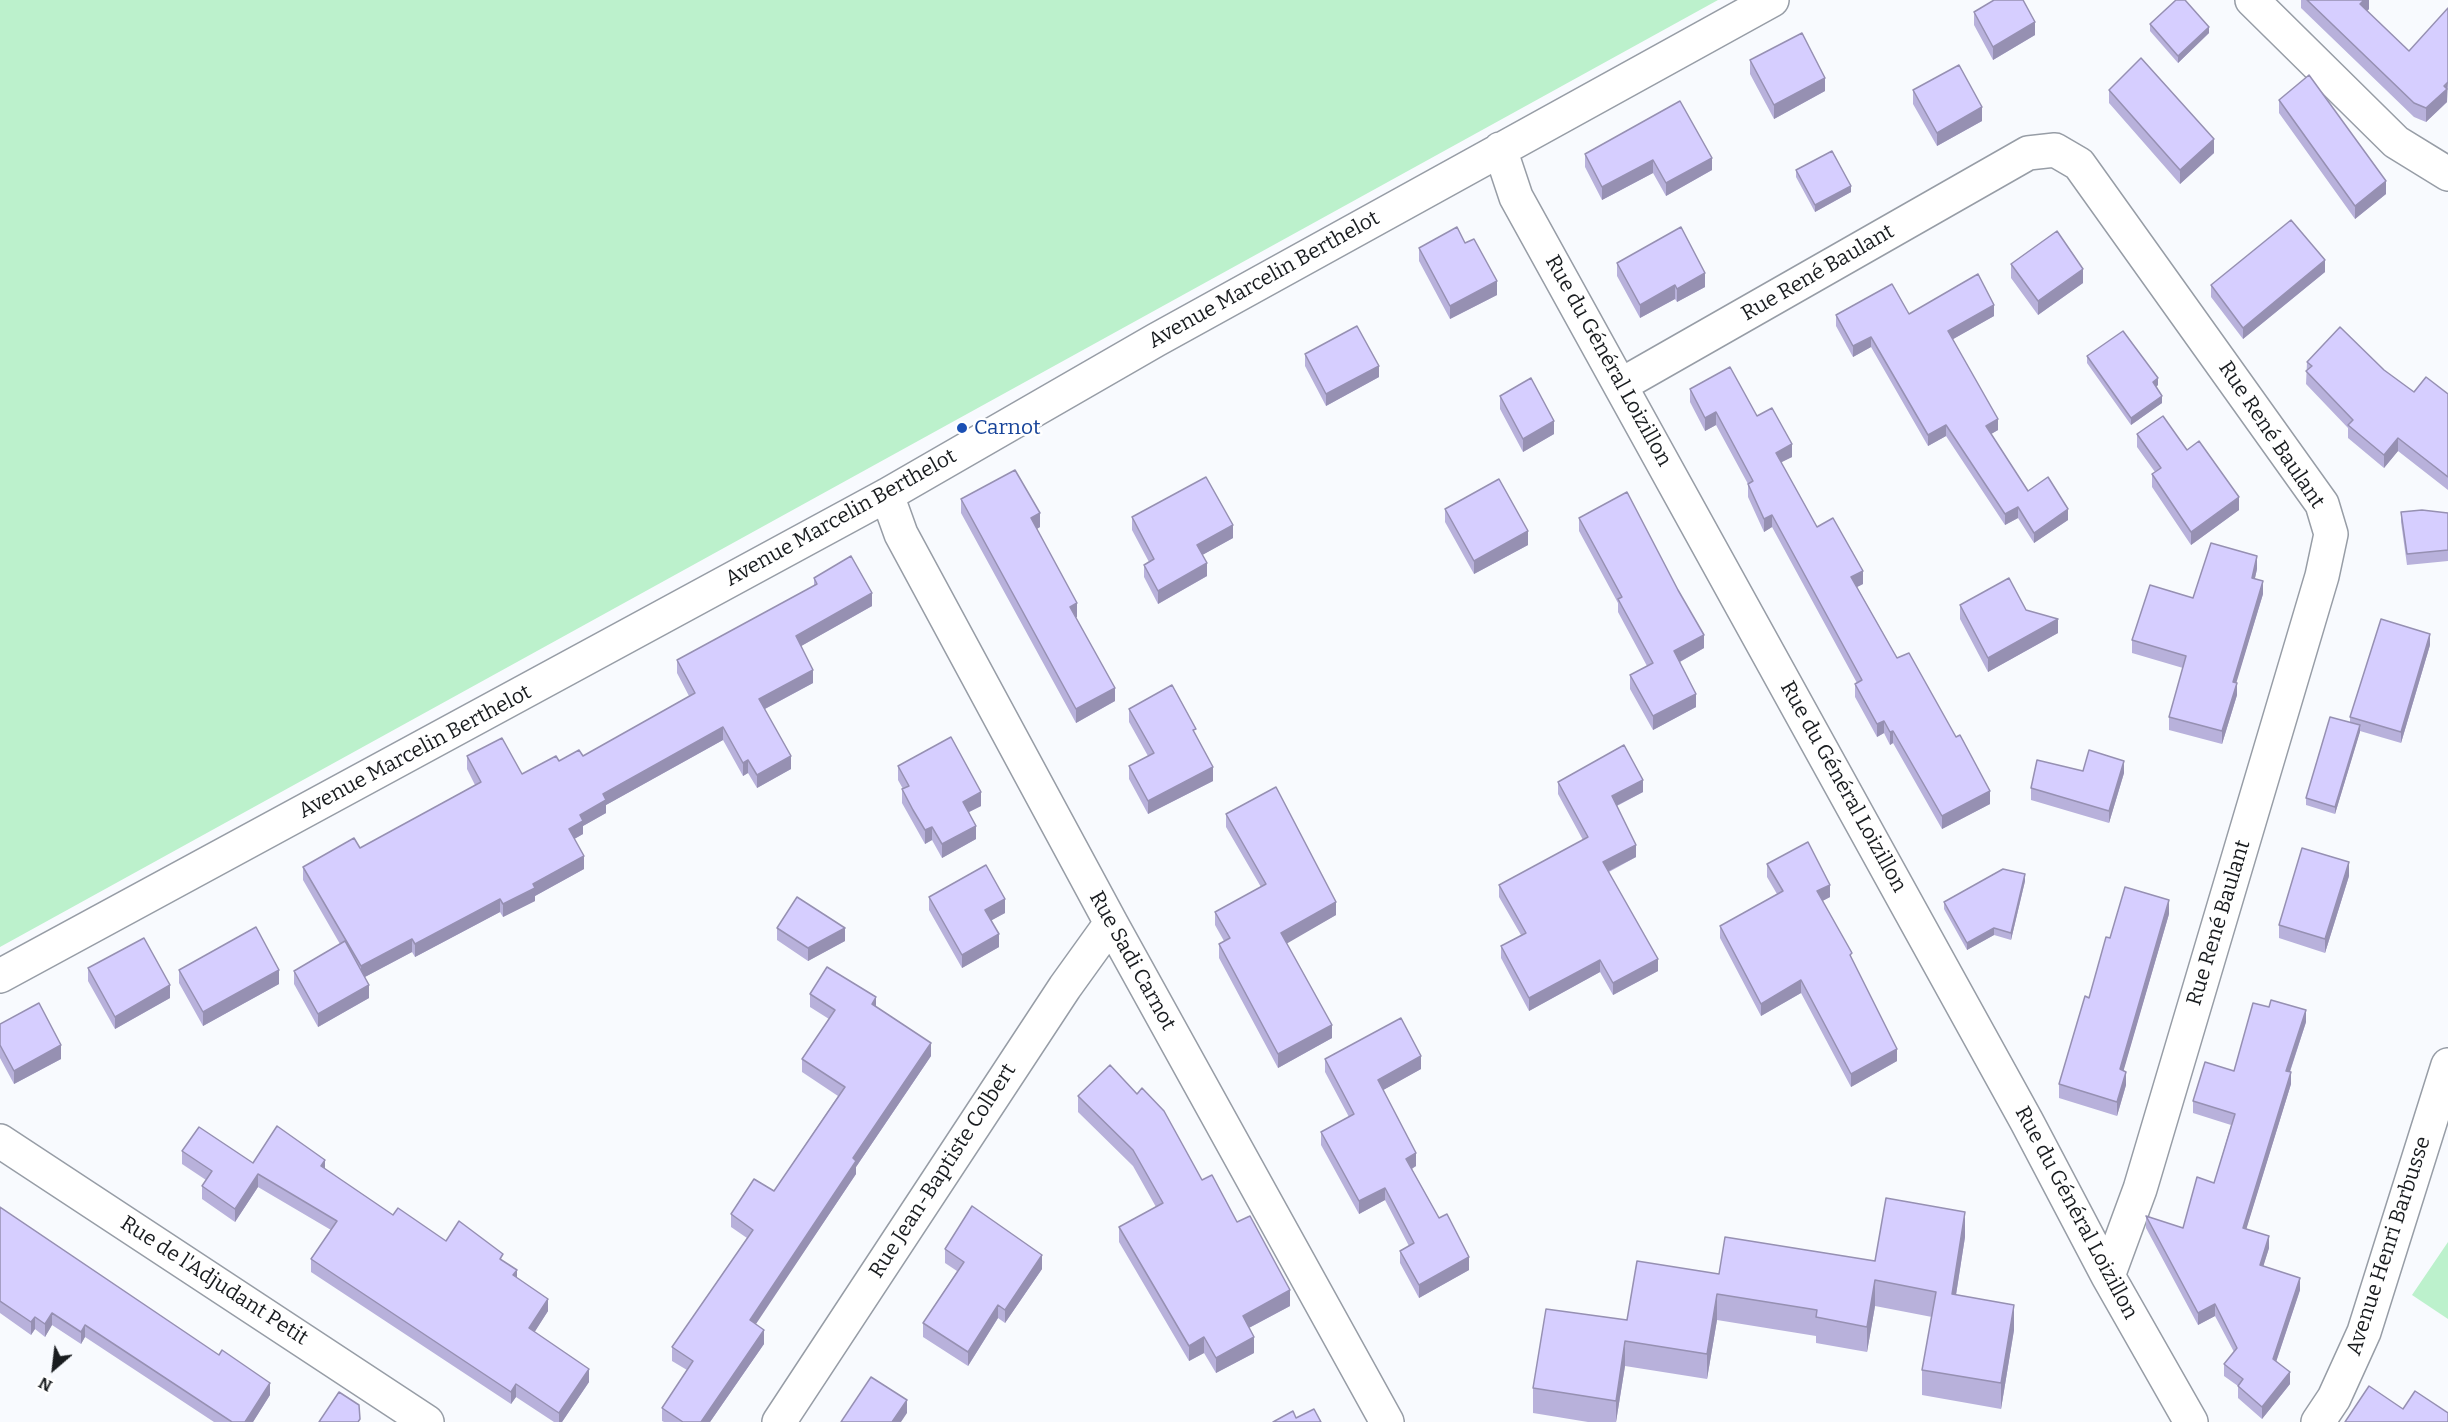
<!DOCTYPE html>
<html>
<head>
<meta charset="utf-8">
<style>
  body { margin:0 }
  #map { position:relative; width:2448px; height:1422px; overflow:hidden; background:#f8fafe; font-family:Bitter,serif }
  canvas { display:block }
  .north { position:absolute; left:24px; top:1338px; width:60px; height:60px; -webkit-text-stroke:4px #fff; paint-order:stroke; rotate:208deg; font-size:16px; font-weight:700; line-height:24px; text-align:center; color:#191c1f }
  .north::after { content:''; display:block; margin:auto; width:21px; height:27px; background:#191c1f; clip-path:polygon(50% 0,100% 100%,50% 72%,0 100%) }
</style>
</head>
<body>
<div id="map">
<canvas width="2448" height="1422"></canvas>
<div class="north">N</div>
</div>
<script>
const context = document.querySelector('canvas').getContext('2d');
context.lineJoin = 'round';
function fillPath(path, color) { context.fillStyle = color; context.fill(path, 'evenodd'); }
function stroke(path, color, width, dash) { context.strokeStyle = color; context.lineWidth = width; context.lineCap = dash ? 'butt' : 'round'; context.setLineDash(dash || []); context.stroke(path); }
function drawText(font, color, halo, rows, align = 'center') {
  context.font = font + ' Bitter,serif'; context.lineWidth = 5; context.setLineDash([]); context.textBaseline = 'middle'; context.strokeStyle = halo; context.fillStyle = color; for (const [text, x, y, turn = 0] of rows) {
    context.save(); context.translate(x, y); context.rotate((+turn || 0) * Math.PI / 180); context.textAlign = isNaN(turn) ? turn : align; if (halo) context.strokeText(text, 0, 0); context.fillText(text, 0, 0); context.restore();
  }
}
const green = new Path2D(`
  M0,0H1718L0,947Z
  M2448,1242V1319L2412,1295Z`);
const street = new Path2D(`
  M2252,0L2396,142L2448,174
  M1500,149L1516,197L2027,1122L2108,1276L2191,1422
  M1621,385L2028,153L2055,150L2079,164L2322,504L2331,534L2322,576L2140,1189L2108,1276
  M887,495L901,534L1111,923L1387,1422
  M0,976L887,495L1156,340L1772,0
  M0,1141L427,1422
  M779,1422L1065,987L1111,923
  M2318,1422L2334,1398L2364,1332L2448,1065`);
const wall = new Path2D(`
  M2301,0H2369V9L2367,11L2447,96V102L2426,122L2414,117L2301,8Z
  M1974,12L2035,35L1993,60L1974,25Z
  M2150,24L2209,33L2178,63L2150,31Z
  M1750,60L1825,91L1774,119L1750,74Z
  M1913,90L1982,121L1937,146L1913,104Z
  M2109,90L2214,153L2180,184L2109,103Z
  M2279,100L2386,194L2355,219L2279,113Z
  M1585,154L1712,158V170L1666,196L1653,173L1602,200L1585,167Z
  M1796,170L1851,192L1815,212L1796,177Z
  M1465,243L1497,295L1450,319L1419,261V248Z
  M1617,263L1705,287L1677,302L1675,299L1640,318L1617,276Z
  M2011,264L2083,283L2038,315L2011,278Z
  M2325,272L2243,339L2211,297V285Z
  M1909,314L1994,316L1953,339L1998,430L1991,434L2028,491L2068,520L2034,543L2018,518L2005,525L1946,436L1928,446L1871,347L1853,357L1836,326V315Z
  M1305,354L1379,377L1326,406L1305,366Z
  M2087,356L2158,385L2156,387L2162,403L2131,425L2087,363Z
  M2307,362L2384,370L2414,392L2448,394V490L2398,451L2384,468L2348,438V428L2306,384Z
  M1690,389L1757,416L1792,457L1781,462L1817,527L1863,584L1857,587L1897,658L1990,804L1942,829L1893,743L1890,745L1884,733L1877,737L1855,697V684L1857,683L1772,527L1764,532L1748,497V484L1716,425L1705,431L1690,402Z
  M1500,396L1554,434L1523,452L1500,409Z
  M2137,434L2187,450L2239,510L2191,545L2152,487V474L2155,472L2137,447Z
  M961,499L1040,527L1037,529L1077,617H1076L1115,701L1076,723L961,513Z
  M1445,509L1528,545L1474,574L1445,522Z
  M2401,512L2448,513V561L2407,565L2401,522Z
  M1132,517L1233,538L1202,555L1207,576L1158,604L1144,577V565L1149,562L1132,530Z
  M1579,518L1704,648L1680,662L1696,707L1653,730L1630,689V675L1647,666L1618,612V603L1579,531Z
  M2257,569L2255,578L2263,594L2236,682L2237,695L2222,744L2169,730V717L2183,668L2132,653V640L2193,598Z
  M814,578L872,606L801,646L813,683L765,709L791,769L757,788L748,773L743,776L723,740L606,805V813L583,826V834L574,839L584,869L535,896V901L503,917L500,912L415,957L412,952L365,977L369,998L318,1027L294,984V971L340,944L303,880V867L360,848L475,785L467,769V756L522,774L559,761L583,756L689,696L677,673V660L814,586Z
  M1960,605L2026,610L2058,633L1988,672L1960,619Z
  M2430,645L2401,743L2360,731L2335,814L2306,805V798L2350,723V717Z
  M1129,709L1196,736L1213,781L1148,814L1129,779V766L1148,756L1129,722Z
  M898,766L981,806L969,812L976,839L942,858L932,840L925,844L902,803V789H903L898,780Z
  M2083,771L2124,773L2109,823L2031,800V788Z
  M1558,782L1643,792L1617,806L1636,857L1609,872L1658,971L1613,995L1600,972L1529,1011L1501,958V946L1521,935L1499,897V885L1583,840L1558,794Z
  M1226,814L1336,915L1286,943L1332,1038L1278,1068L1219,958V944L1224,941L1215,925V912L1261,887L1226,827Z
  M1767,864L1830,897L1822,901L1852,960L1897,1061L1851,1087L1801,993L1761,1016L1720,938V926L1777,894L1767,877Z
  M2349,876L2325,953L2279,938V925Z
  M2025,881L2011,940L1994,935L1967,950L1944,909V902Z
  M929,897L1005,913L991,920L999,947L962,968L929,910Z
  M2169,914L2123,1071L2126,1085L2117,1116L2059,1098V1084L2110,938Z
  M777,928L845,941L808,961L777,940Z
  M88,968L170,998L115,1029L88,981Z
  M179,970L279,984L203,1026L179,983Z
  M810,994L876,1007L931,1056L856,1167V1174L755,1324L764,1344L710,1422H664L662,1421V1408L687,1370L672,1361V1347L747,1238L731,1227V1214L774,1191L838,1096L802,1072V1059L829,1019L810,1007Z
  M2306,1022L2290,1072L2291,1084L2246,1229L2269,1248L2263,1266L2300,1290L2276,1362L2290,1384L2262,1419L2238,1398V1386L2224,1376V1364L2234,1352L2215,1316L2198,1325L2146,1228V1216L2183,1228L2214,1183L2231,1125L2193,1113V1101L2234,1071Z
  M0,1024L61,1059L14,1084L0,1058Z
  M1325,1059L1421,1069L1383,1090L1416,1166L1412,1169L1439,1218L1469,1270L1419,1298L1400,1263V1251L1409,1246L1385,1200L1359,1214L1321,1145V1132L1349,1117L1325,1072Z
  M1078,1096L1202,1180L1237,1222L1290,1306L1249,1328L1254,1353L1216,1373L1204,1353L1189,1361L1119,1242V1227L1156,1207L1133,1166L1078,1112Z
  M182,1151L253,1163L325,1169L393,1215L446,1241L503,1261L517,1278L548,1311L534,1332L589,1382L562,1422H554L516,1397L511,1404L311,1272V1259L331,1230L258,1187L235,1222L202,1199V1186L206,1180L182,1164Z
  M0,1207L270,1395L253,1422H214L85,1337L81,1344L52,1325L45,1337L35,1329L31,1335L0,1313Z
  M1965,1237L1956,1295L2014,1330L2001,1409L1922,1395V1370L1932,1317L1875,1306L1867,1352L1816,1343V1336L1717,1320L1707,1379L1625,1366L1616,1422H1588L1533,1413V1388L1627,1320L1719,1274L1875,1261Z
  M945,1249L1042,1269L1005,1323L998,1318L968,1366L923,1337V1323L957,1271L945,1263Z`);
const shadedWall = new Path2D(`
  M2364,0H2369V9L2360,18V4Z
  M2035,22V35L1993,60V47Z
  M2209,27V33L2178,63V56Z
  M1825,78V91L1774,119V105Z
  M2448,82L2447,102L2426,122V108Z
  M1982,107V121L1937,146V133Z
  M2214,139V153L2180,184V170Z
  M1712,158V170L1666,196V183Z
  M1653,160V173L1602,200V187Z
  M2386,181V194L2355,219V206Z
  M1851,186V192L1815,212V205Z
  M2325,260V272L2243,339V328Z
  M2083,269V283L2038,315V301Z
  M1705,273V287L1677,302V289Z
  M1497,281V295L1450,319V306Z
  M1675,285V299L1640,318V305Z
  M1994,305V316L1948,342V331Z
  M1871,337V347L1853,357V346Z
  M1379,366V377L1326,406V394Z
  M2158,378V385L2153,389V382Z
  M2162,396V403L2131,425V418Z
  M1716,412V425L1705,431V418Z
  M1998,419V430L1986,437V426Z
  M1554,421V434L1523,452V439Z
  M1946,425V436L1928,446V435Z
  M2398,438V451L2384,468V455Z
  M1792,444V457L1776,465V453Z
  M2239,497V510L2191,545V532Z
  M2018,507V518L2005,525V514Z
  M2068,509V520L2034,543V533Z
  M1040,513V527L1031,532V518Z
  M1772,515V527L1764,532V519Z
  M1233,525V538L1197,558V545Z
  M1528,531V545L1474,574V561Z
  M2257,556V569L2252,591V578Z
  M1207,563V576L1158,604V591Z
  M1863,571V584L1851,590V577Z
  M2263,581V594L2233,694V682Z
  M872,593V606L796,649V636Z
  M1077,603V617L1070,621V607Z
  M2058,619V633L1988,672V658Z
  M2430,634V645L2401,743V732Z
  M1704,635V648L1674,665V651Z
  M813,670V683L759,712V699Z
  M2237,683V695L2222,744V731Z
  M1115,688V701L1076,723V709Z
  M1696,694V707L1653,730V716Z
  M1884,721V733L1877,737V724Z
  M2360,725V732L2335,814V807Z
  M723,727V740L606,805V813L583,826V834L569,842V829L580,815L603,794Z
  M1893,731V743L1890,745V732Z
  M791,756V769L757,788V775Z
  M748,760V773L743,776V763Z
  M2124,761V773L2109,823V811Z
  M1213,767V781L1148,814V801Z
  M1643,780V792L1612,808V796Z
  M1990,791V804L1942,829V816Z
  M981,792V806L963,815V802Z
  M976,826V839L942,858V844Z
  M932,827V840L925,844V830Z
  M1636,845V857L1603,874V862Z
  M584,856V869L535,896V901L503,917V904L533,884Z
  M2349,862V876L2325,953V939Z
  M2025,874V881L2011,940V933Z
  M1830,885V897L1817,904V891Z
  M500,899V912L415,957V944Z
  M1005,899V913L985,924V910Z
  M2169,900V914L2120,1083V1069Z
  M1336,902V915L1281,947V933Z
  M845,928V941L808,961V948Z
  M1994,928V935L1967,950V943Z
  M999,934V947L962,968V955Z
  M412,939V952L361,979V966Z
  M1658,959V971L1613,995V983Z
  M1600,960V972L1529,1011V998Z
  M279,970V984L203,1026V1012Z
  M1801,980V993L1761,1016V1004Z
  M170,985V998L115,1029V1017Z
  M369,985V998L318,1027V1014Z
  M876,997V1010L872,1004Z
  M2306,1010V1022L2286,1083V1071Z
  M1332,1025V1038L1278,1068V1054Z
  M931,1043V1056L856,1167V1174L750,1333V1320L853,1158Z
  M61,1045V1059L14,1084V1071Z
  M1897,1049V1061L1851,1087V1074Z
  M1421,1056V1069L1378,1093V1080Z
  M2126,1072V1085L2117,1116V1102Z
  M2291,1072V1084L2243,1240V1228Z
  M1416,1153V1166L1406,1172V1159Z
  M325,1160V1173L321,1166Z
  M258,1174V1187L235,1222V1209Z
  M1385,1188V1200L1359,1214V1201Z
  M1965,1212V1237L1952,1320V1294Z
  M2269,1236V1248L2260,1277V1265Z
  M1042,1255V1269L1005,1323V1310Z
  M1469,1257V1270L1419,1298V1285Z
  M517,1270V1282L513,1275Z
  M2300,1278V1290L2273,1371V1359Z
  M1875,1280V1306L1867,1352V1327Z
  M1290,1290V1306L1243,1331V1316Z
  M1717,1294V1320L1707,1379V1354Z
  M548,1299V1311L529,1341V1328Z
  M2215,1304V1316L2198,1325V1313Z
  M998,1305V1318L968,1366V1352Z
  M2014,1305V1330L2001,1409V1383Z
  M52,1313V1325L45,1337V1324Z
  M35,1317V1329L31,1335V1322Z
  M85,1325V1337L81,1344V1332Z
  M764,1330V1344L710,1422H701Z
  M1204,1337V1353L1189,1361V1346Z
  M1254,1337V1353L1216,1373V1358Z
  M1625,1341V1366L1616,1422V1401Z
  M589,1369V1382L562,1422H559V1413Z
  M2290,1372V1384L2262,1419V1407Z
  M270,1383V1395L253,1422H245Z
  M516,1384V1397L511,1404V1392Z
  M907,1400V1413L901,1422H892Z`);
const building = new Path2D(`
  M1994,0H2023L2035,22L1993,47L1974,12Z
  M2176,0H2185L2209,27L2178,56L2150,24Z
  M2307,0H2364L2360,4L2409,51L2448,8V82L2444,86L2447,89L2426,108L2414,103Z
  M1802,33L1825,78L1774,105L1750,60Z
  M2141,58L2214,139L2180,170L2109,90Z
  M1959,65L1982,107L1937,133L1913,90Z
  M2309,75L2386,181L2355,206L2279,100Z
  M1680,101L1712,158L1666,183L1653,160L1602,187L1585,154Z
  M1832,151L1851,186L1815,205L1796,170Z
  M2291,220L2325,260L2243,328L2211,285Z
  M1457,227L1465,243L1474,239L1497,281L1450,306L1419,248Z
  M1681,227L1705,273L1677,289L1675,285L1640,305L1617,263Z
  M2057,231L2083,269L2038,301L2011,264Z
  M1978,274L1994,305L1948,331L1998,419L1986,426L2028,491L2048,477L2068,509L2034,533L2018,507L2005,514L1946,425L1928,435L1871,337L1853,346L1836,315L1892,284L1909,314Z
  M1357,326L1379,366L1326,394L1305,354Z
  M2340,327L2384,370L2414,392L2426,377L2448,394V477L2398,438L2384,455L2348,425L2353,420L2306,371L2312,366L2307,362Z
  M2123,331L2158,378L2153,382L2162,396L2131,418L2087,356Z
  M1730,367L1757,416L1772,408L1792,444L1776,453L1817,527L1833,518L1863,571L1851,577L1897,658L1909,653L1956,737L1960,735L1990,791L1942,816L1893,731L1890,732L1884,721L1877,724L1855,684L1862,680L1772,515L1764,519L1748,484L1753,481L1716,412L1705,418L1690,389Z
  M1531,378L1554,421L1523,439L1500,396Z
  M2163,416L2187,450L2199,441L2239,497L2191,532L2152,474L2161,468L2137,434Z
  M1015,470L1040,513L1031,518L1077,603L1070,607L1115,688L1076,709L961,499Z
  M1206,477L1233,525L1197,545L1207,563L1158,591L1144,565L1154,559L1132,517Z
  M1499,479L1528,531L1474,561L1445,509Z
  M1627,492L1678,590L1704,635L1674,651L1696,694L1653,716L1630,675L1653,663L1618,599L1622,597L1579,518Z
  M2422,510L2448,513V550L2407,554L2401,512Z
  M2211,543L2257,556L2252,578L2263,581L2233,682L2237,683L2222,731L2169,717L2186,656L2132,640L2150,585L2193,598Z
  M851,556L872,593L796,636L813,670L759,699L791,756L757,775L748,760L743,763L723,727L603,794L606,800L580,815L583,821L569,829L584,856L533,884L535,888L503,904L500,899L415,944L412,939L361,966L303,867L354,838L360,848L481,782L467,756L502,738L522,774L556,756L559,761L579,750L583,756L695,693L677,660L817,584L814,578Z
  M2009,578L2026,610L2058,619L1988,658L1960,605Z
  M2381,619L2430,634L2401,732L2350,717Z
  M1172,685L1196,729L1193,730L1213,767L1148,801L1129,766L1154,753L1129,709Z
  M2330,717L2360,725L2335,807L2306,798Z
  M951,737L981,792L963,802L976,826L942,844L932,827L925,830L913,810L902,789L909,786L898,766Z
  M1624,745L1643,780L1612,796L1636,845L1603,862L1658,959L1613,983L1600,960L1529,998L1501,946L1526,933L1499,885L1588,837L1558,782Z
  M2089,750L2124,761L2109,811L2031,788L2037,760L2083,771Z
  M1276,787L1336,902L1281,933L1332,1025L1278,1054L1219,944L1230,938L1215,912L1266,884L1226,814Z
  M1808,842L1830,885L1817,891L1852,953L1850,955L1897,1049L1851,1074L1801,980L1761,1004L1720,926L1783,891L1767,864Z
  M2302,848L2349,862L2325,939L2279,925Z
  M986,865L1005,899L985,910L999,934L962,955L929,897Z
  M2003,869L2025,874L2011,933L1994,928L1967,943L1944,902Z
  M2125,887L2169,900L2120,1069L2126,1072L2117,1102L2059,1084L2085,996L2089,998L2106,937L2110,938Z
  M797,897L845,928L808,948L777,928Z
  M256,927L279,970L203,1012L179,970Z
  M144,938L170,985L115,1017L88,968Z
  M345,941L369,985L318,1014L294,971Z
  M827,967L876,997L872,1004L931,1043L853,1158L856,1161L750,1320L764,1330L701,1422H683L662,1408L693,1361L672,1347L753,1230L731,1214L754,1179L774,1191L845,1087L802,1059L835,1010L810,994Z
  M2271,1000L2306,1010L2286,1071L2291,1072L2243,1228L2269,1236L2260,1265L2300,1278L2273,1359L2290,1372L2262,1407L2238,1386L2243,1379L2224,1364L2237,1348L2215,1304L2198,1313L2146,1216L2183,1228L2197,1177L2214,1183L2235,1114L2193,1101L2205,1062L2234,1071L2253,1003L2269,1007Z
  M39,1003L61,1045L14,1071L0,1045V1024Z
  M1401,1018L1421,1056L1378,1080L1416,1153L1406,1159L1439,1218L1447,1214L1469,1257L1419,1285L1400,1251L1414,1243L1385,1188L1359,1201L1321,1132L1354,1114L1325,1059Z
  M1110,1065L1137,1094L1142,1088L1164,1111L1202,1180L1212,1175L1237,1222L1250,1216L1290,1290L1243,1316L1254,1337L1216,1358L1204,1337L1189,1346L1119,1227L1163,1203L1133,1150L1078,1096Z
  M277,1126L325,1160L321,1166L393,1215L398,1208L446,1241L459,1221L503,1254L500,1259L517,1270L513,1275L548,1299L529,1328L589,1369L559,1413L516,1384L511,1392L311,1259L337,1221L258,1174L235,1209L202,1186L212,1171L182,1151L199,1127L253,1163Z
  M1886,1198L1965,1212L1952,1294L2014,1305L2001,1383L1922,1370L1936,1292L1875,1280L1867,1327L1816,1317L1817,1310L1717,1294L1707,1354L1625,1341L1616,1401L1533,1388L1546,1309L1627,1320L1637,1261L1719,1274L1725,1237L1875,1261Z
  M972,1206L1042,1255L1005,1310L998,1305L968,1352L923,1323L964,1262L945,1249Z
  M0,1207L219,1355L222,1350L270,1383L245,1422H232L85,1325L81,1332L52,1313L45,1324L35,1317L31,1322L0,1301Z
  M871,1377L907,1400L892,1422H841Z
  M2369,1386L2403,1409L2415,1391L2448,1413V1422H2345Z
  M339,1392L359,1405L360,1419L358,1422H319Z
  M1314,1409L1321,1422H1273L1293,1411L1296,1418Z`);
const markers = [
  [962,428,6,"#1a4fb4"]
];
const streetNames = [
  ["Rue René Baulant",1818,273,-30],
  ["Avenue Marcelin Berthelot",1264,280,-29],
  ["Rue du Général Loizillon",1608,361,61],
  ["Rue René Baulant",2271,435,56],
  ["Avenue Marcelin Berthelot",841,518,-29],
  ["Avenue Marcelin Berthelot",415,752,-28],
  ["Rue du Général Loizillon",1843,787,61],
  ["Rue René Baulant",2219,923,-73],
  ["Rue Sadi Carnot",1132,961,61],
  ["Rue Jean-Baptiste Colbert",943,1171,-57],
  ["Rue du Général Loizillon",2076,1213,62],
  ["Avenue Henri Barbusse",2389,1246,-72],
  ["Rue de l'Adjudant Petit",214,1281,33]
];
const transitNames = [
  ["Carnot",974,428]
];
fillPath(green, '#bcf1cc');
stroke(street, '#979da6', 36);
stroke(street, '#fff', 33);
fillPath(wall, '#b8b1db');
fillPath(shadedWall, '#9690b2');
fillPath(building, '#d6ceff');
stroke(building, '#9690b2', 1.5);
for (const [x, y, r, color] of markers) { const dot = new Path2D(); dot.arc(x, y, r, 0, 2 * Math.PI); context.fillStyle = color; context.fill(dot); stroke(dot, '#fff', 2); }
drawText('21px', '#191c1f', '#fff', streetNames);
drawText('21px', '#164399', '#fff', transitNames, 'left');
</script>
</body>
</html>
